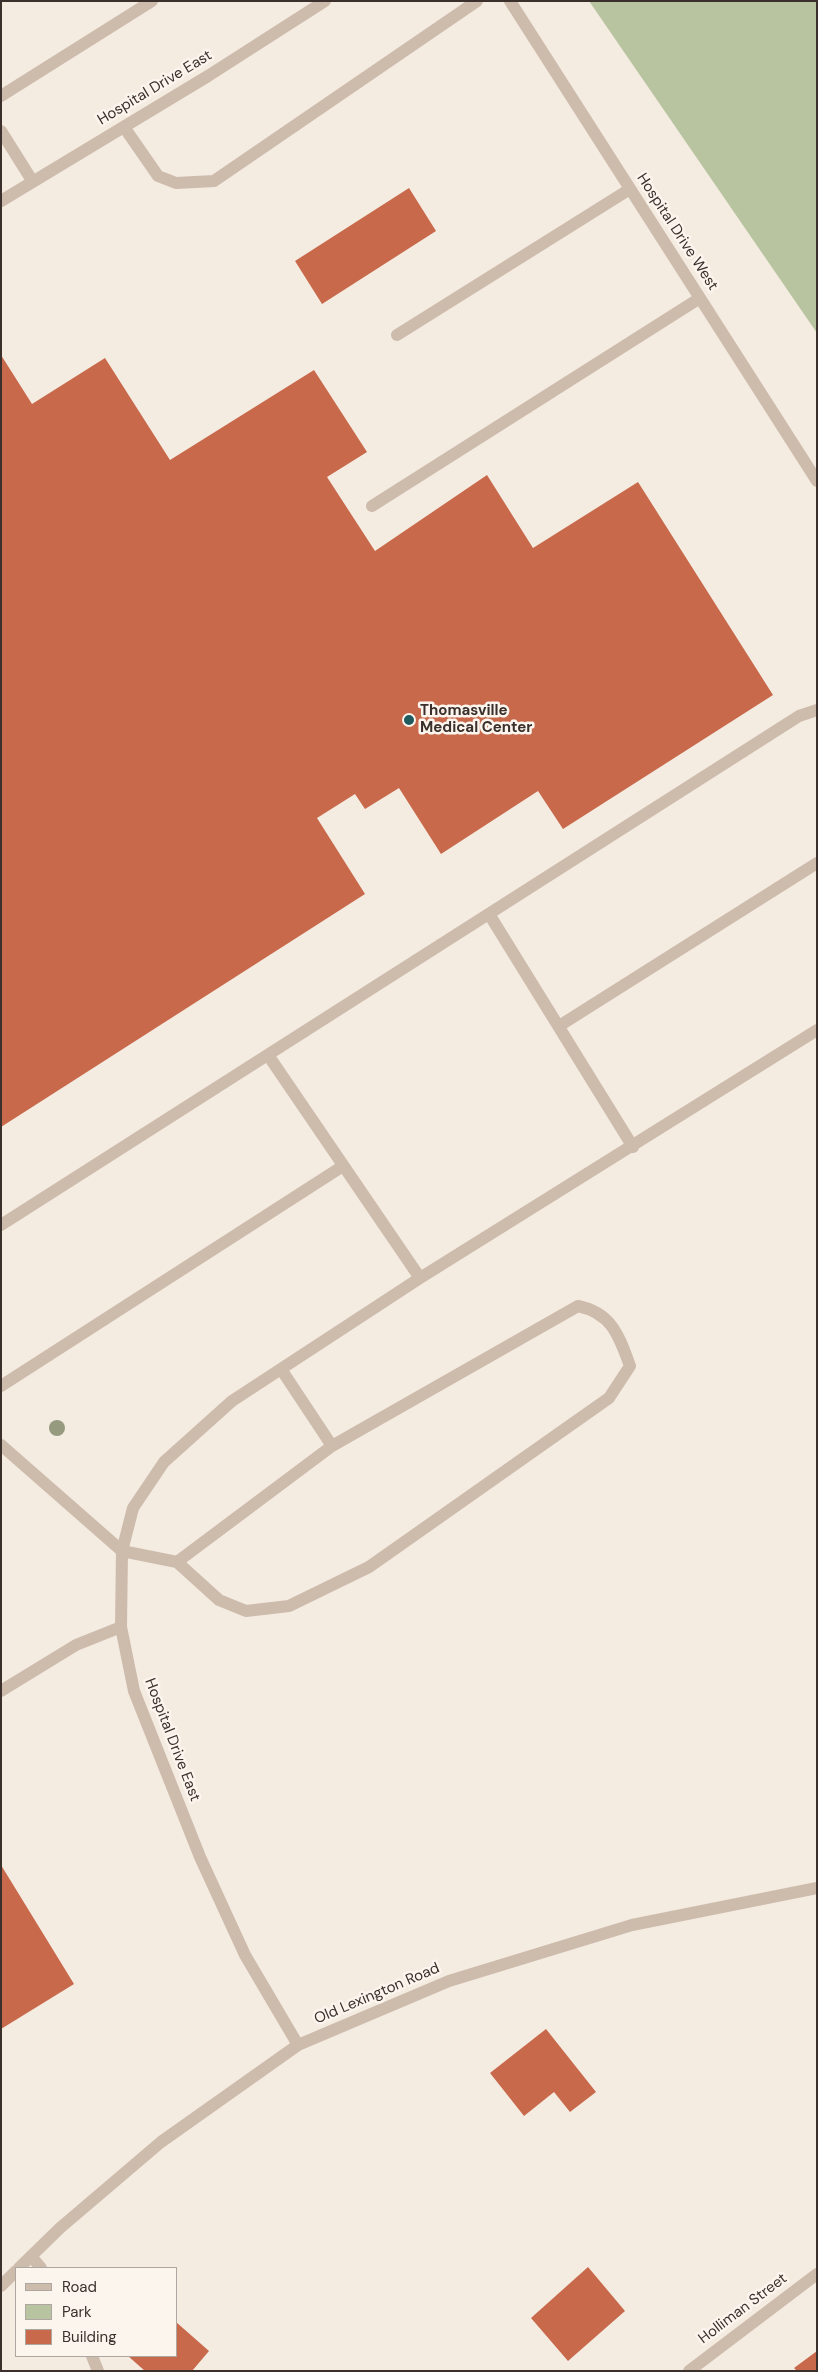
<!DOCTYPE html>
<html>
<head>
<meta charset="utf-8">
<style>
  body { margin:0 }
  #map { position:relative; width:818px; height:2372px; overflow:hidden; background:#f4ebe1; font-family:"DM Sans",sans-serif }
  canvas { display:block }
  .frame { position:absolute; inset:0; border:2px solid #3b302b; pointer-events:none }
  .legend { position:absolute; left:15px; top:2267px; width:162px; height:90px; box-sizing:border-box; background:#fbf5ee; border:1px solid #aea6a0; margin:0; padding:6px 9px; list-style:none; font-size:15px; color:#3b302b }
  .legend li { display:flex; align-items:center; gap:10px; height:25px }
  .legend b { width:25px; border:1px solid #aea6a0 }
</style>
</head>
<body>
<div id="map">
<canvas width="818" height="2372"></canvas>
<div class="frame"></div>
<ul class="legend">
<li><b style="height:6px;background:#cdbbac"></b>Road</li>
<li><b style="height:14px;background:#b8c4a0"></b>Park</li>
<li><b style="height:14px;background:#c8694b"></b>Building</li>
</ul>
</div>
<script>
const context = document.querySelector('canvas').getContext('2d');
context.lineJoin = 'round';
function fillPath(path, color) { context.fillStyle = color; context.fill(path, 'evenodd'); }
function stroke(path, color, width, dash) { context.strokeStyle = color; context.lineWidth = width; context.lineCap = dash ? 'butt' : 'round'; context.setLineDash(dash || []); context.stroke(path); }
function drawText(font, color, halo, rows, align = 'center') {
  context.font = font + ' "DM Sans",sans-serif'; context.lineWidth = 5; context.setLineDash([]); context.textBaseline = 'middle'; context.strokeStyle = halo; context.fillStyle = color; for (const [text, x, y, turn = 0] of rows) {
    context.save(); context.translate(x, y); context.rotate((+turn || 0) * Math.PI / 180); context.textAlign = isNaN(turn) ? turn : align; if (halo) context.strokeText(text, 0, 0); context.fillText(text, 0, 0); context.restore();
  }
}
const green = new Path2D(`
  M589,1H817V333Z`);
const building = new Path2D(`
  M409,188L436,231L322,304L295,261Z
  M1,355L32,404L105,358L170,460L314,370L367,452L327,477L375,551L487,475L533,548L638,482L773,695L563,829L538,791L441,854L399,788L365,809L355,794L317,818L365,894L1,1127Z
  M1,1865L74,1984L1,2029Z
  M546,2029L596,2092L570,2112L554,2092L524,2116L490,2073Z
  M588,2267L625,2311L568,2361L531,2318Z
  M176,2322L209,2351L192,2371H145L128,2356H176Z
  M817,2351V2371H797L794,2368Z`);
const minor = new Path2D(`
  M510,1L817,481
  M1,96L152,1
  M124,127L158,176L176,183L214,181L477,1
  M1,131L33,182
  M1,201L208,76L325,1
  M397,335L630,189
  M372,506L700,298
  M489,914L633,1147
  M559,1026L817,863
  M268,1055L420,1278
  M1,1225L799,716L817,710
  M281,1369L332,1446
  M1,1386L343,1166
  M1,1445L122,1551L121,1627L134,1691L200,1857L245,1955L298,2045
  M177,1562L219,1600L246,1611L289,1606L369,1567L609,1398L630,1366C619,1336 612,1313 578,1306L332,1446L177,1562L122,1551L133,1508L164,1462L232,1401L420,1278L817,1030
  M1,1691L76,1645L121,1627
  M31,2256L41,2268
  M19,2268L60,2228L161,2142L298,2045L449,1981L632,1925L817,1888
  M1,2286L16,2271
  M92,2356L98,2371
  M689,2371L817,2274`);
const trees = [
  [57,1428]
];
const markers = [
  [409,720,6,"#1f5a5e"]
];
const streetNames = [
  ["Hospital Drive East",155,88,-31],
  ["Hospital Drive West",677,232,57],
  ["Hospital Drive East",172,1740,69],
  ["Old Lexington Road",377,1994,-23],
  ["Holliman Street",743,2309,-37]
];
const poiNames = [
  ["Thomasville",420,711],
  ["Medical Center",420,728]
];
fillPath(green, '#b8c4a0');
fillPath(building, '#c8694b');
stroke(minor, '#cdbbac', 12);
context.fillStyle = '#969b7f';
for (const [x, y] of trees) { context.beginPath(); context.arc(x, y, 8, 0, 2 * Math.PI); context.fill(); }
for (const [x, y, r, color] of markers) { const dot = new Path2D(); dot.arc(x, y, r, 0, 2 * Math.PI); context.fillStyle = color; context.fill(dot); stroke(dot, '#fbf5ee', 2); }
drawText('15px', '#3b302b', '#fbf5ee', streetNames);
drawText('bold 15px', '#3b302b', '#fbf5ee', poiNames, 'left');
</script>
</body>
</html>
